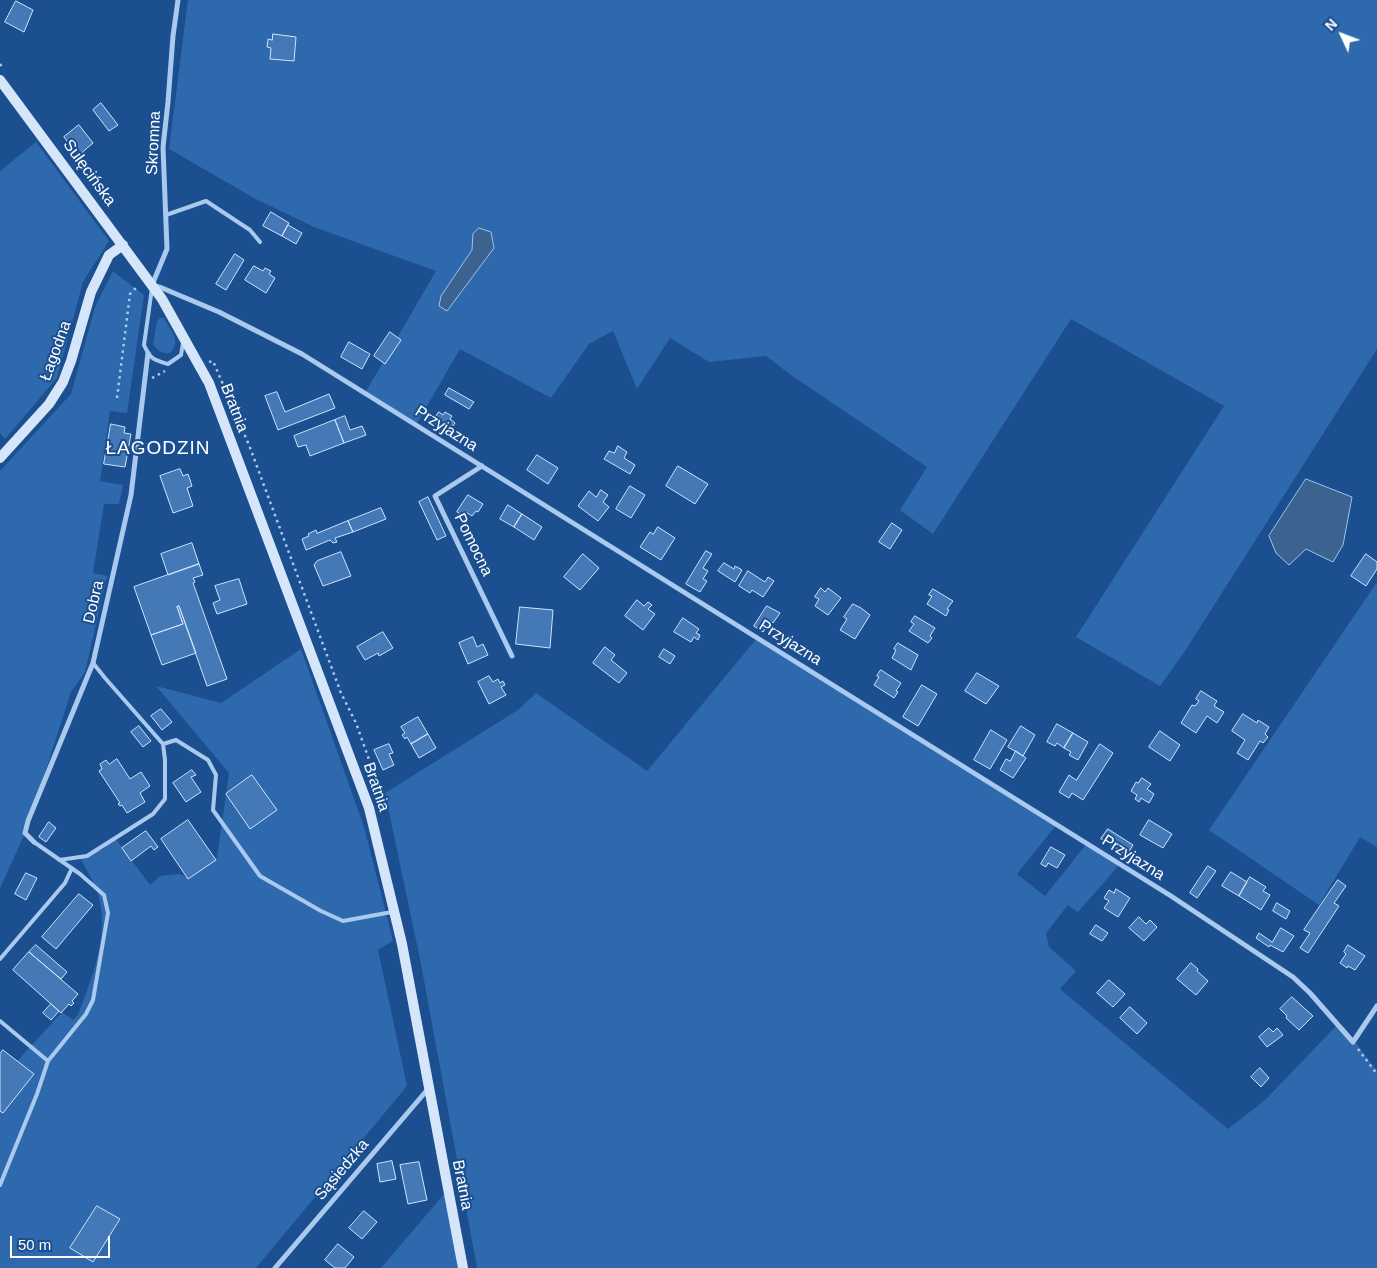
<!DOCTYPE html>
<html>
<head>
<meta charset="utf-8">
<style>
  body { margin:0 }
  #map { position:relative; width:1377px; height:1268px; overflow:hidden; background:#1b4f8f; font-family:Helvetica,sans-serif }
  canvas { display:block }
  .north { position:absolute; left:1317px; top:10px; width:50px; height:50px; -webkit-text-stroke:4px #1b4f8f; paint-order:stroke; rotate:313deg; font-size:14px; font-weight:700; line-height:20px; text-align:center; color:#fff }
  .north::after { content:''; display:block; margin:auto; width:18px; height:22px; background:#fff; clip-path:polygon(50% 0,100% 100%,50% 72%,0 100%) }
  .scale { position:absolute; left:10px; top:1236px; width:100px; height:22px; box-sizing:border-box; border:2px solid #fff; border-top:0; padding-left:6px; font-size:15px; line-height:18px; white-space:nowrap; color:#fff; -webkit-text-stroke:4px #1b4f8f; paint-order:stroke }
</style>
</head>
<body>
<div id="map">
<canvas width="1377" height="1268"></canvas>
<div class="north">N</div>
<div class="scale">50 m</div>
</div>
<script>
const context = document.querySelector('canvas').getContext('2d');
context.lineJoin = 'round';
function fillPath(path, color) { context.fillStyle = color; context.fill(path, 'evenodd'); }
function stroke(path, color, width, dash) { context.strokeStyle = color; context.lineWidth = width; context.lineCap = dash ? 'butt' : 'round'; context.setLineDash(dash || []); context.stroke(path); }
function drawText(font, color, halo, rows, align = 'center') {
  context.font = font + ' Helvetica,sans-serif'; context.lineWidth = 4; context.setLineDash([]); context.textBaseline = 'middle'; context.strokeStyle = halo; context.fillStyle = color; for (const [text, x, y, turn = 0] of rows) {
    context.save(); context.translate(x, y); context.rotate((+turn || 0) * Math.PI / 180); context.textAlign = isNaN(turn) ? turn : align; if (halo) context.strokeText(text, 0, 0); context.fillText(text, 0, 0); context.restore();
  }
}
const green = new Path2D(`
  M188,0H1377V349L1185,651L1160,686L1076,637L1224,406L1071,319L933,534L900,510L927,467L791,375L766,356L709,362L670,338L637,389L613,331L589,344L551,398L460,349L416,425L365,393L436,271L314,227L254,198L169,149Z
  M36,142L109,241L83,282L57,378L5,439L0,433V171Z
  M113,271L144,295L127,413L110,411L100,481L123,485L119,504H104L93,573L107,576L85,672L71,692L27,829L0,888V471L71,394L95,307Z
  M160,318H164C171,331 182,341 170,353C161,354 158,351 153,344L157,321Z
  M1377,582V847L1360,837L1319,905L1209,830Z
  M758,637L1057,824L1017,874L1045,896L1088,842L1120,864L1078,912L1068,905L1046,933L1049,947L1076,971L1060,989L1228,1129L1265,1100L1339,1023L1345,1028L1377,1071V1268H477L421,964L385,793L518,710L536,693L647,771Z
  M301,649L364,827L393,941L378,950L407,1086L256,1268H0V1080L62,1012L73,1020L78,1015C92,976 110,937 98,894C94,881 85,868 79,856L102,850L115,838L150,885L160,876L179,874L189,878L217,858L229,773L156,686L221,703Z
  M445,1193L458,1268H381Z`);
const water = new Path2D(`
  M479,228L491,232L494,248L447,311L439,306L441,296L472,250L473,234Z
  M1306,479L1352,497L1343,545L1333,562L1306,549L1289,565L1276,553L1269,536Z`);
const building = new Path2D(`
  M16,1L33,10L24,32L5,22Z
  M273,34L296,37L294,61L270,59L271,48L267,47L268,39L272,40Z
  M101,103L118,125L109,131L93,110Z
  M79,125L93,143L78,156L64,137Z
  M271,212L289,223L282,236L263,226Z
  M288,225L302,233L296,244L282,236Z
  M235,254L244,260L226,290L216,284Z
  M254,266L263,271L265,268L271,271L269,274L275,278L266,293L245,280Z
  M390,332L401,340L385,364L374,356Z
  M349,342L370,354L362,369L341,357Z
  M449,388L474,402L469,409L445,395Z
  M277,392L285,412L329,394L335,408L278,430L265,396Z
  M439,412L443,415L445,412L452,416L450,419L455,423L447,435L431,424Z
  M345,416L350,430L362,426L366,435L344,443L335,420Z
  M335,420L344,443L310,456L306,445L298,447L294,436Z
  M111,424L125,427L124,433L131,434L125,467L104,464Z
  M618,446L627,452L624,458L635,465L630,474L604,459L609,451L614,453Z
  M537,455L558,468L548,484L527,470Z
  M678,466L708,484L695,504L666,486Z
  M180,469L183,476L188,474L192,486L187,488L193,506L173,513L160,476Z
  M630,486L645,495L631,518L616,509Z
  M601,490L608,495L603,502L609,507L598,521L578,506L589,491L596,497Z
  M468,495L483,504L478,512L476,511L472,516L464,511L462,515L457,512Z
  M428,497L446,536L437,540L419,502Z
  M508,505L522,514L514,527L500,519Z
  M381,508L386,519L353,532L348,521Z
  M522,514L542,527L534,540L514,527Z
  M348,521L353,532L335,538L337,542L333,543L330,540L306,550L302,539L309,536L308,534L316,530L317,533Z
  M892,523L902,530L890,549L879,542Z
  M658,527L675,538L661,560L640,547L650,532L653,534Z
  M192,543L199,564L168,575L161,554Z
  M706,551L712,554L703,568L708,571L703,579L707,581L700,592L686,584Z
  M341,552L351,576L323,586L314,565L317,561Z
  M583,554L599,568L580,590L564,577Z
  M1366,554L1377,562V569L1366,586L1351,576Z
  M724,563L734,569L735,566L742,570L735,582L718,571Z
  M199,564L203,575L193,578L195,582L193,583L227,679L207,686L179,606L177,607L183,624L151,635L134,587Z
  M748,571L765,582L768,577L774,581L763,597L752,590L750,593L739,586Z
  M239,579L247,604L217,614L213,603L220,600L215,586Z
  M821,588L825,592L828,588L841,598L828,615L815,606L819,599L815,597Z
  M933,589L953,601L947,609L949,610L946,616L927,604L932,596L929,595Z
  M637,600L644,606L648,602L652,605L648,609L655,614L643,630L625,616Z
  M853,604L861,608L870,615L855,639L840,630L847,619L844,617Z
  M179,606L196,653L162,665L151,635L183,624L177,607Z
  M767,606L780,613L773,623L770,621L763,632L754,626Z
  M520,607L553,610L550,648L516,644Z
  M915,616L935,628L930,636L932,638L928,643L909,631L914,624L911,622Z
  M683,618L699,629L696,633L700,635L698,640L694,637L691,642L674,632Z
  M383,632L393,648L379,656L378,653L365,660L357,647Z
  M473,637L477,647L483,644L488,655L468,664L459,643Z
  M898,643L918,655L911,670L892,658L896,650L894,649Z
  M605,647L615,655L611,660L627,673L619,683L593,663Z
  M664,649L675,656L670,664L659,657Z
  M881,670L901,683L896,691L898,692L894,698L874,685L879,677L877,676Z
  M977,673L999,686L986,704L965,691Z
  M489,676L493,682L498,679L500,683L503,681L505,685L501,687L506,695L489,704L478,682Z
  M922,685L937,694L918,726L903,717Z
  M1201,691L1217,701L1214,706L1224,712L1217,723L1207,716L1196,733L1181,723L1192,705L1195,706L1199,701L1196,699Z
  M161,709L172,722L162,730L151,716Z
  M1243,714L1257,723L1258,720L1269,727L1265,734L1268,737L1263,743L1260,741L1248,760L1237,753L1245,740L1232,731Z
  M418,717L428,734L411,744L407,737L405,739L402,735L405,733L401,727Z
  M1057,724L1073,733L1064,748L1057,743L1055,746L1047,742Z
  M139,726L151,741L143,747L131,732Z
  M1021,726L1035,735L1023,756L1008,747Z
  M991,730L1007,740L990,769L974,760Z
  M1160,731L1180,745L1170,761L1149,747Z
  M1073,733L1088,742L1078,760L1069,755L1071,752L1064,748Z
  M428,734L436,748L419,758L411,744Z
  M389,744L393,753L389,754L394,765L383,770L374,750Z
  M1100,744L1113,753L1083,800L1072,793L1069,798L1059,792L1069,775L1076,780Z
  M1016,751L1026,758L1013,778L1000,770L1006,759L1010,761Z
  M117,759L130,779L141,772L150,786L140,793L145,802L127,813L122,805L120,806L118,804L120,803L99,771L102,769L100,764L106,760L109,764Z
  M192,770L196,775L191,777L201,792L186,802L173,783Z
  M252,775L277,810L250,829L226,794Z
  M1142,778L1151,784L1147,789L1154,794L1149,803L1141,798L1139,802L1135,799L1137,795L1131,791L1136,782L1138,783Z
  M188,820L216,860L188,879L161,839Z
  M1149,820L1172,834L1163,848L1140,835Z
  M49,822L56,828L46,842L39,837Z
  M1108,829L1133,845L1127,855L1101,839Z
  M146,831L158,847L154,850L151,846L131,861L122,848Z
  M1051,847L1065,855L1057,868L1048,863L1046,867L1041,864Z
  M1208,866L1216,871L1197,898L1190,893Z
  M1231,872L1247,882L1239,896L1222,886Z
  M26,873L37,878L26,900L15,894Z
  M1250,877L1266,887L1263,891L1270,895L1261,910L1239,896Z
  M1338,880L1346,886L1334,903L1339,906L1308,953L1300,948L1310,933L1304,930Z
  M1116,889L1130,898L1118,917L1104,908L1109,901L1104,898L1109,890L1114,893Z
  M79,894L93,905L56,949L42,937Z
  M1277,903L1290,911L1286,919L1273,911Z
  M1139,917L1146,924L1150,920L1157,927L1144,941L1129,928Z
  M1096,925L1108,933L1102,941L1090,934Z
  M1281,928L1294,936L1283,952L1270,945L1269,947L1256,938L1259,933L1272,942Z
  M36,945L67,972L61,979L29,952Z
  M1348,945L1365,956L1355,970L1348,966L1347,968L1340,963L1346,954L1344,952Z
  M29,952L78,994L72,1001L74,1003L71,1006L69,1004L61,1013L13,970Z
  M1191,963L1198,969L1197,971L1208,981L1196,995L1177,979Z
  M1109,980L1125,994L1113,1007L1097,993Z
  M1292,997L1313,1016L1299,1030L1286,1018L1287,1016L1280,1009Z
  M51,1004L59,1011L51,1020L43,1013Z
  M1130,1007L1147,1023L1137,1034L1120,1018Z
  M1269,1028L1273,1032L1277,1028L1283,1035L1267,1047L1259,1037Z
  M3,1050L34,1074L3,1113L0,1111V1054Z
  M1260,1068L1269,1078L1261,1087L1251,1077Z
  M392,1161L396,1179L380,1182L377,1164Z
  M419,1162L427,1200L408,1204L400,1165Z
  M97,1206L120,1219L93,1262L70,1248Z
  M364,1211L377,1222L362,1239L349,1228Z
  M338,1244L354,1257L345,1268H335L325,1260Z`);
const path = new Path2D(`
  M0,64L4,69
  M209,362L213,361L249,445L341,693L356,723L377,782L375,790
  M152,378L165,371
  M117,398L130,294L138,286
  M1358,1049L1377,1074`);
const lane = new Path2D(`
  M166,215L206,201L250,230L260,242
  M152,288L144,345C150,359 154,360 168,364L181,355L183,343
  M163,744L176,740L208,760L216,775L213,810L260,876L321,911L343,921L392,912
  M59,860L87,856L153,814L165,799V760L163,744L105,678L93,663
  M0,959L65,883L72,868
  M0,1021L48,1061
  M0,1185L37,1094L48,1061L86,1014L93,1000L108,913L104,895L80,874L34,842`);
const street = new Path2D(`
  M178,0L173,36L168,102L163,147L167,249L152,285L162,288L219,312L302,354L1171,896L1293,977L1310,993L1353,1042L1377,1006
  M482,466L435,496L512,656
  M34,842L25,833L28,821L93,663L131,495L148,353
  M275,1268L428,1089`);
const secondary = new Path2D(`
  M0,80L162,299L209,383L369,808L402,944L463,1268
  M0,458L49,404L63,382L71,361L91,292L109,255L123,245`);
const streetNames = [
  ["Skromna",154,143,-87],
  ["Sulęcińska",89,173,54],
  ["Łagodna",56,351,-70],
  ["Bratnia",234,408,69],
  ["Przyjazna",446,429,32],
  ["Pomocna",473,545,64],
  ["Dobra",94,602,-77],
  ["Przyjazna",790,643,32],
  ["Bratnia",376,787,71],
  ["Przyjazna",1133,858,32],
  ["Sąsiedzka",342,1170,-50],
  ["Bratnia",462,1185,79]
];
const quarterNames = [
  ["ŁAGODZIN",158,449]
];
fillPath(green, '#2e69ad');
fillPath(water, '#3c6290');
stroke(water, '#9cc4f0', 1);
fillPath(building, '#4478b7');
stroke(building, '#cfe3fa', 1);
stroke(path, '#a9c9ee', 2.5, [2.5, 4]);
stroke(lane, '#a9c9ee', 4);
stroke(street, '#a9c9ee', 5);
stroke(secondary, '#d6e6fa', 10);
drawText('16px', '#fff', '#1b4f8f', streetNames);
context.letterSpacing = '1px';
drawText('19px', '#fff', '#1b4f8f', quarterNames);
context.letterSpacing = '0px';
</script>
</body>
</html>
